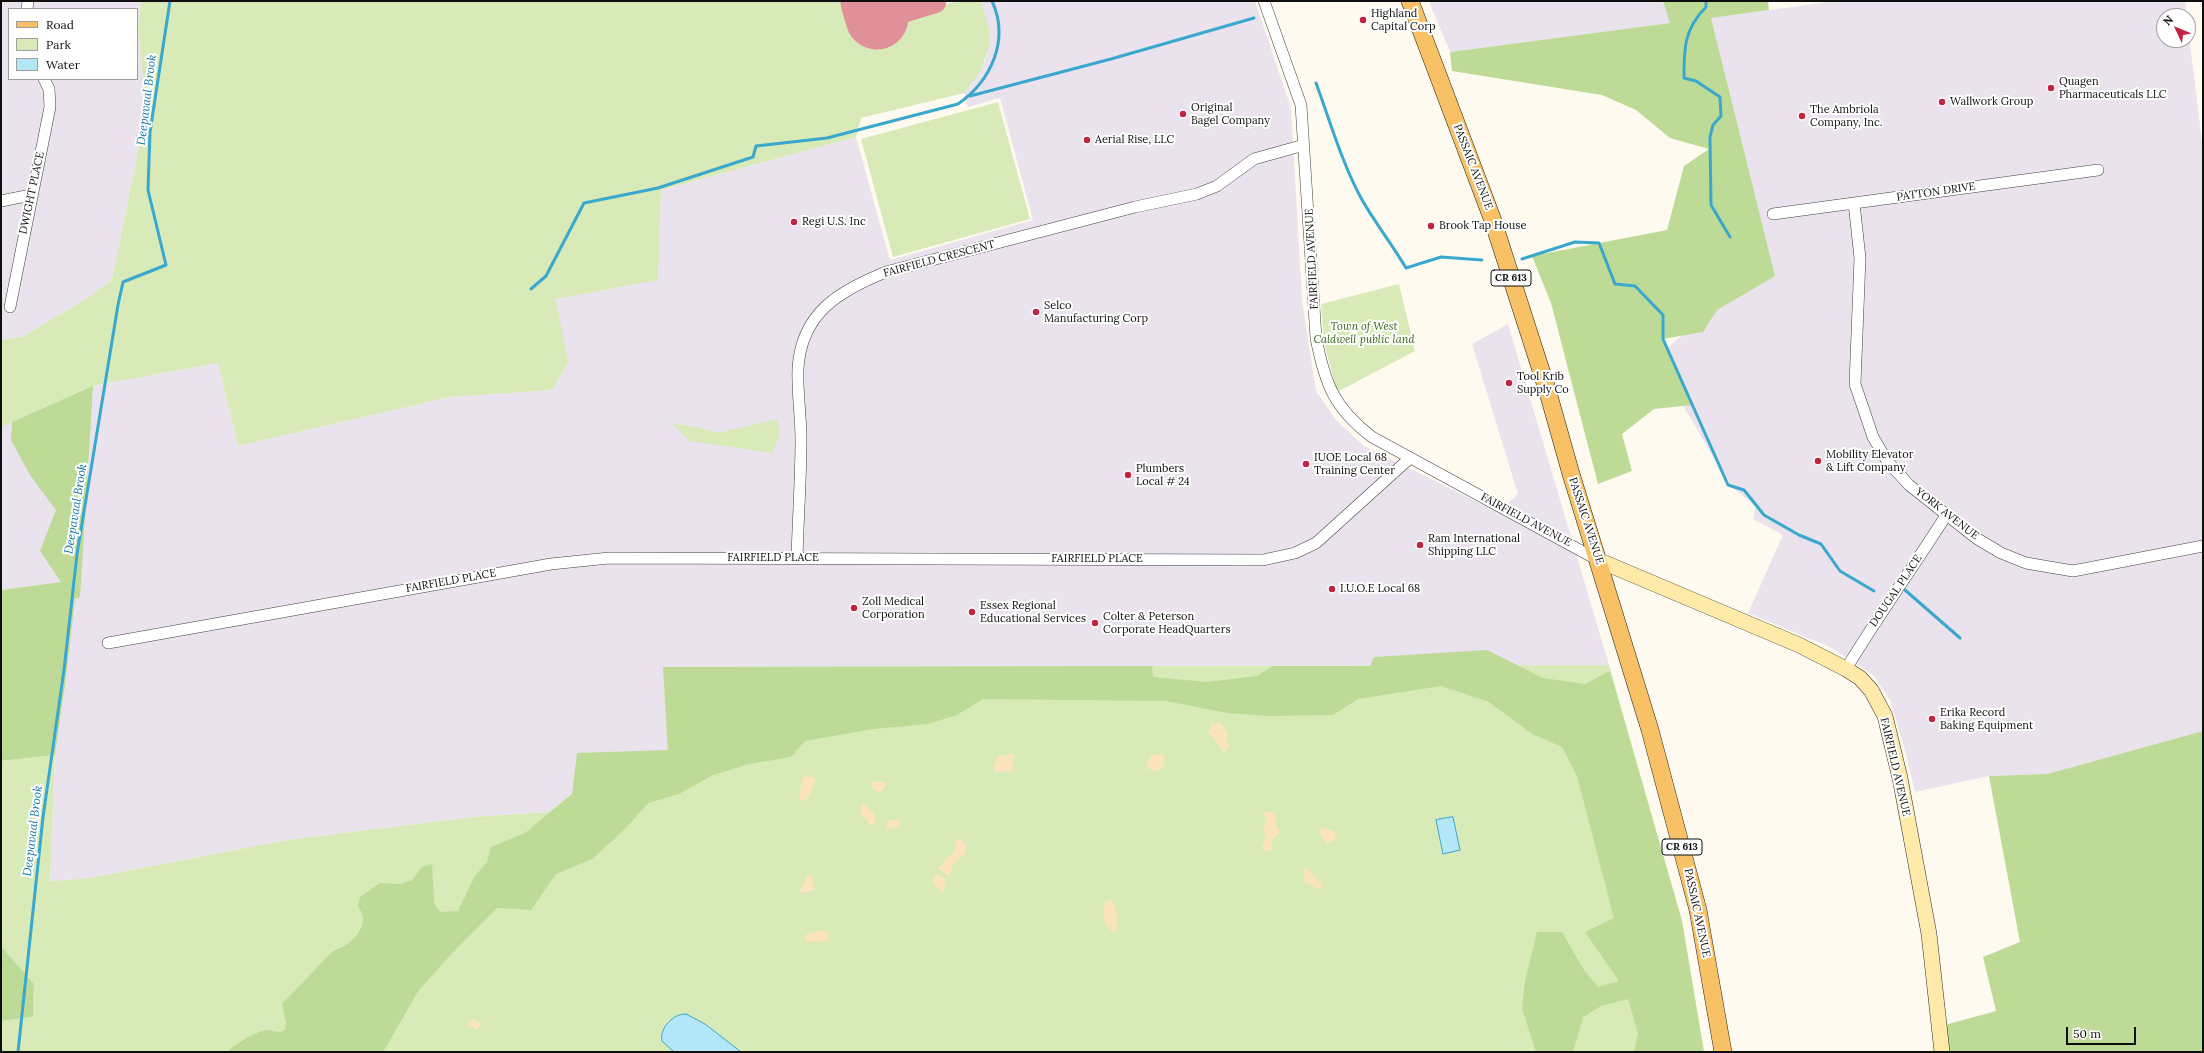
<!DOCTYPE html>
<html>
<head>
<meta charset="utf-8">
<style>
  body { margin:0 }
  #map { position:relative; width:2204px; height:1053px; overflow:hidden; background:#fffaef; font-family:Lora,serif }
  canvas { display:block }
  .frame { position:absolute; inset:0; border:2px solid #0e0e0e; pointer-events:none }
  .legend { position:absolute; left:8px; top:8px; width:130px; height:72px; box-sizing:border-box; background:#fff; border:1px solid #9f9f9f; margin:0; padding:5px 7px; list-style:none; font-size:12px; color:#0e0e0e }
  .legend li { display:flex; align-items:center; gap:8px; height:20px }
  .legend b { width:20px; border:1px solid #9f9f9f }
  .north { position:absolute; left:2156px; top:8px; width:40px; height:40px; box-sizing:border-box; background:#fff; border:1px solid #9f9f9f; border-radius:50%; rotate:314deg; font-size:11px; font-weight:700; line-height:16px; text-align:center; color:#0e0e0e }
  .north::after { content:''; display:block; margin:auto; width:14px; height:18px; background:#bf2541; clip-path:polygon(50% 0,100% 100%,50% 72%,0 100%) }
  .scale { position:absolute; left:2066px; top:1027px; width:70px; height:18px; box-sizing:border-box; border:2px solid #0e0e0e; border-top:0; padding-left:5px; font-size:12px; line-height:14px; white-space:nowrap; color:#0e0e0e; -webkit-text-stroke:3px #fff; paint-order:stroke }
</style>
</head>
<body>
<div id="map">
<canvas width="2204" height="1053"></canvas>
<div class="frame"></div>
<ul class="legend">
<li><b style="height:5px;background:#f9c165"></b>Road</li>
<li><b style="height:11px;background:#d8eab8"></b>Park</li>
<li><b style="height:11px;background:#b3e6f6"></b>Water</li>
</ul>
<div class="north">N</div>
<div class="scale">50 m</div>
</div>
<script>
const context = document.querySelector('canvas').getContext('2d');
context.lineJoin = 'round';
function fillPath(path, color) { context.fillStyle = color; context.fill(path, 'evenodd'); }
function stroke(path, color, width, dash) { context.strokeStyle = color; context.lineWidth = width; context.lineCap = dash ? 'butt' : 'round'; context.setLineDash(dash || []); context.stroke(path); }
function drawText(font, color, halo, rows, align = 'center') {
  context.font = font + ' Lora,serif'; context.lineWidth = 4; context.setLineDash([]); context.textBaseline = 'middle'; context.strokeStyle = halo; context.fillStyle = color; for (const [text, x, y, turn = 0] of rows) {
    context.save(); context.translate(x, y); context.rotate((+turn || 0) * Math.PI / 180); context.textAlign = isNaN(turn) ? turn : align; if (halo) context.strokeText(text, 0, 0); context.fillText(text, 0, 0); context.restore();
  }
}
const industrial = new Path2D(`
  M1,1H141L138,27L146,112L112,280L89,297L22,337L1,340ZM9,9H137V79H9Z
  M981,1H1255L1291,108L1302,300L1316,391L1336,420L1364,446L1498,512L1518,494L1472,344L1508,324L1609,665L663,667L670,779L572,794L549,812L472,817L287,840L90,878L50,881L55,755L65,686L61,582L1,590V427L93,386L218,363L238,446L450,397L552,390L568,363L555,299L658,280L661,190L856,137L890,260L1033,220L1000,98L968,107L964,93L981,71L987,54L989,29Z
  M1429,1H1669L1677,22L1450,52Z
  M1837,1H2185L2187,16H2164V40H2188V26L2203,151V731L2047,774L1989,776L1915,792L1905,750L1890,700L1873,675L1830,647L1748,613L1783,535L1753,519L1756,506L1730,486L1656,359L1716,304L1775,276L1710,18Z`);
const green = new Path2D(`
  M141,1H853L862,31L957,1H981L989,29V46L981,71L964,93L861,118L856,137L661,190L658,280L556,299L568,363L552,390L450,397L238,446L218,363L93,386L1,427V340L22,337L89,297L112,280L146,112L138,27Z
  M998,102L1030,219L893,257L861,139Z
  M1399,284L1415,351L1337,392L1324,342L1321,304Z
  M777,419L780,435L772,453L690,441L671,423L697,427L718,433Z
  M1609,665L1682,921L1704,1052H1V1021L33,1017L34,984L1,946V761L55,755L50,881L90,878L287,840L472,817L549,812L572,794L669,778L663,667Z`);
const forest = new Path2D(`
  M1663,1H1768L1769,10L1711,18L1775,276L1717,310L1703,332L1663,339L1692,405L1654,409L1622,434L1632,471L1598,484L1551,303L1532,256L1667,230L1684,166L1709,149L1670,138L1636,110L1602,95L1452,71L1450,52L1670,23Z
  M93,386L80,597L75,599L65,686L55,755L1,761V590L61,582L40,551L56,510L30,475L11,440L12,422Z
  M1487,650L1543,678L1585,684L1610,671L1682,921L1704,1052H1634L1638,1033L1628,999L1601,1006L1583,1017L1573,1052H1536L1522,1008L1525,981L1537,932H1562L1584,970L1598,987L1619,981L1585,932L1614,918L1577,776L1562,747L1532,734L1489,702L1441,686L1358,699L1333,715L1269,716L1228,713L1165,701L983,699L957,715L928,724L873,729L805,741L791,757L749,764L713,775L679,794L648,803L626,828L592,859L556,874L531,910L497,908L455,950L419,990L383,1052H228C233,1045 257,1031 266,1030C273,1030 278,1034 285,1030L286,1023L282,1004L333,951C351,946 373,924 358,907L360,897L380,883L401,884L412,880L422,867L432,864L434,903L440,912L458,911L475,876L487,862L491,847L525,833L572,794L577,753L668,750L663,667L1152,666L1153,677L1207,682L1257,676L1273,666H1370L1374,657Z
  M2203,731V1052H1942L1941,1026L1996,1011L1983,957L2020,942L1989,776L2047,774Z
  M1,946L34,984L33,1017L1,1021Z`);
const sand = new Path2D(`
  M1212,723H1221L1228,734L1226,741L1230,746L1224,752L1208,732Z
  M1011,754L1014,756L1013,771L995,772L993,767L998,756Z
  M1163,754L1165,765L1157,772L1147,768L1146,765L1152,755Z
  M805,775L809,777L813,776L816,780C812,789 811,797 802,802L799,797L802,779Z
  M877,781L885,782L887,784L883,790L878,792L871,787L872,783Z
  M862,804L866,805L871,811L875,813V825L870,824L860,812Z
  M1265,812H1271L1275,815L1277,827L1280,832L1272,840L1271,851H1264L1262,848L1266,836L1263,831L1266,818L1263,814Z
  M889,820H899L901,826L888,830L886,826Z
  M1324,828L1333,831L1338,838L1327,844L1319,832L1321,829Z
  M960,839L967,845L965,854L953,864L949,877L938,868L947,858L954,853L956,840Z
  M1307,868L1321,882V888L1316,889L1311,884L1305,882L1303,870Z
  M938,873L946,880L943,893L933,884V878Z
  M808,874L812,876L815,889L812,891L801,893L800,891Z
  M1110,899C1116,904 1121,927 1115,932C1104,929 1102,913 1105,903Z
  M823,930L829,933L827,941L807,942L805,940L806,934Z
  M473,1018L478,1023L483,1022L477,1030L467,1024Z`);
const water = new Path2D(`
  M1453,817L1460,850L1443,854L1436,820Z
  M686,1014L705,1024L741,1052H674L662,1041C659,1028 674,1013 686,1014Z`);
const stream = new Path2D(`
  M1706,1V7C1684,29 1684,48 1684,78L1696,81L1720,97L1721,116L1713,125L1710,137L1711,205L1730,237
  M1316,83C1330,121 1342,163 1361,198C1375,223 1392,244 1406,268L1441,257L1482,260
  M970,96L1111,59L1254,18
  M1522,259L1575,242L1599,243L1615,284L1635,286L1663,315V339L1728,485L1744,490L1764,515L1799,535L1821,544L1840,571L1874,591
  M531,289L546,276L584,203L658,188L753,157L756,146L827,138L958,104C991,81 1010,40 992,1
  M1905,590L1960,638
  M18,1052L43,817L64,670L77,554L118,305L123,282L166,265L148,190L150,132L170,1`);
const taxiway = new Path2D(`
  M877,18L934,1`);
const runway = new Path2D(`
  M872,1L877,18`);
const street = new Path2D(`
  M1264,1L1301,105L1316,338C1325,384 1334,408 1372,437L1598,560
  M27,9L28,1
  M1,201L31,195
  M1854,203L1860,258L1855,384L1873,437L1887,461L1909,485L1976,538L2001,553L2026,563L2073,571L2203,546
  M1773,214L2098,170
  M10,307L50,107L49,89L44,79
  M797,558C798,519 801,479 801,439C801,416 797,392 798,369C801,313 839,291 886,272L1135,207L1197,194L1217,186L1254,159L1304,145
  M108,643L551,564L609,558L1263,560L1295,553L1316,543L1410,458
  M1846,669C1878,616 1914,566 1947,514`);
const secondary = new Path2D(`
  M1598,560L1799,645L1846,669L1860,678L1871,690L1885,716L1900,778L1929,934L1942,1052`);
const primary = new Path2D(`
  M1410,1L1492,218L1547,389L1571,474L1650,730L1698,910L1723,1052`);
const markers = [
  [1363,20,4,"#bf2541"],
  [2051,88,4,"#bf2541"],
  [1942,102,4,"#bf2541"],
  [1183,114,4,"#bf2541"],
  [1802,116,4,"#bf2541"],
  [1087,140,4,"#bf2541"],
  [794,222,4,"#bf2541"],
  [1431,226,4,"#bf2541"],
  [1036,312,4,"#bf2541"],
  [1509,383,4,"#bf2541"],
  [1818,461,4,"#bf2541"],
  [1306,464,4,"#bf2541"],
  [1128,475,4,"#bf2541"],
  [1420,545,4,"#bf2541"],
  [1332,589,4,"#bf2541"],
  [854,608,4,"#bf2541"],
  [972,612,4,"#bf2541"],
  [1095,623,4,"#bf2541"],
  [1932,719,4,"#bf2541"]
];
const shields = [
  [1511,278,40],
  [1682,847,40]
];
const shieldNames = [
  ["CR 613",1511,278],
  ["CR 613",1682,847]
];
const poiNames = [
  ["Highland",1371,14],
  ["Capital Corp",1371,27],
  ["Quagen",2059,82],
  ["Pharmaceuticals LLC",2059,95],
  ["Wallwork Group",1950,102],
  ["Original",1191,108],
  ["Bagel Company",1191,121],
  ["The Ambriola",1810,110],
  ["Company, Inc.",1810,123],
  ["Aerial Rise, LLC",1095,140],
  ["Regi U.S. Inc",802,222],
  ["Brook Tap House",1439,226],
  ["Selco",1044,306],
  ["Manufacturing Corp",1044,319],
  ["Tool Krib",1517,377],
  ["Supply Co",1517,390],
  ["Mobility Elevator",1826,455],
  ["& Lift Company",1826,468],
  ["IUOE Local 68",1314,458],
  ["Training Center",1314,471],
  ["Plumbers",1136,469],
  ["Local # 24",1136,482],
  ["Ram International",1428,539],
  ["Shipping LLC",1428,552],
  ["I.U.O.E Local 68",1340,589],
  ["Zoll Medical",862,602],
  ["Corporation",862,615],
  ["Essex Regional",980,606],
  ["Educational Services",980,619],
  ["Colter & Peterson",1103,617],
  ["Corporate HeadQuarters",1103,630],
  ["Erika Record",1940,713],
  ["Baking Equipment",1940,726]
];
const streetNames = [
  ["PASSAIC AVENUE",1473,167,69],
  ["PATTON DRIVE",1936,192,-8],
  ["DWIGHT PLACE",32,193,-78],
  ["FAIRFIELD CRESCENT",939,259,-15],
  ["FAIRFIELD AVENUE",1312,259,-93],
  ["YORK AVENUE",1947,514,38],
  ["FAIRFIELD AVENUE",1526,520,28],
  ["PASSAIC AVENUE",1586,521,72],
  ["FAIRFIELD PLACE",773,558],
  ["FAIRFIELD PLACE",1097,559],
  ["FAIRFIELD PLACE",451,581,-10],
  ["DOUGAL PLACE",1896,591,-56],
  ["FAIRFIELD AVENUE",1895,767,77],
  ["PASSAIC AVENUE",1697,913,78]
];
const parkNames = [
  ["Town of West",1364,327],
  ["Caldwell public land",1364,340]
];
const waterNames = [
  ["Deepavaal Brook",147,100,-83],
  ["Deepavaal Brook",76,509,-81],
  ["Deepavaal Brook",33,831,-83]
];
fillPath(industrial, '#eae2ed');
fillPath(green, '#d8eab8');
fillPath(forest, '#beda97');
fillPath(sand, '#fbe4bb');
fillPath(water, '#b3e6f6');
stroke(water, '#3aa7ce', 1);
stroke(stream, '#3aa7ce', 3);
stroke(taxiway, '#df9098', 25);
stroke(runway, '#df9098', 63);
stroke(street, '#414141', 12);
stroke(secondary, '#303030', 16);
stroke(primary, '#1f1f1f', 18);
stroke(street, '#fff', 11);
stroke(secondary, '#ffeaaa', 15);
stroke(primary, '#f9c165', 17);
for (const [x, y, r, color] of markers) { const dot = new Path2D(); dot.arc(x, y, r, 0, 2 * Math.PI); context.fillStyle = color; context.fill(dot); stroke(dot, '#fff', 1.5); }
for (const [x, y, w] of shields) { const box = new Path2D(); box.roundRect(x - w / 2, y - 8, w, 16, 3); context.fillStyle = '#fff'; context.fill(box); stroke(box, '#0e0e0e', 1); }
drawText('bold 10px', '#0e0e0e', null, shieldNames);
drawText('11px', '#0e0e0e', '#fff', poiNames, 'left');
drawText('11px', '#0e0e0e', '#fff', streetNames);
drawText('italic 11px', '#36661d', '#fff', parkNames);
drawText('italic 12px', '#1677a1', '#fff', waterNames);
</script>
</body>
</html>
